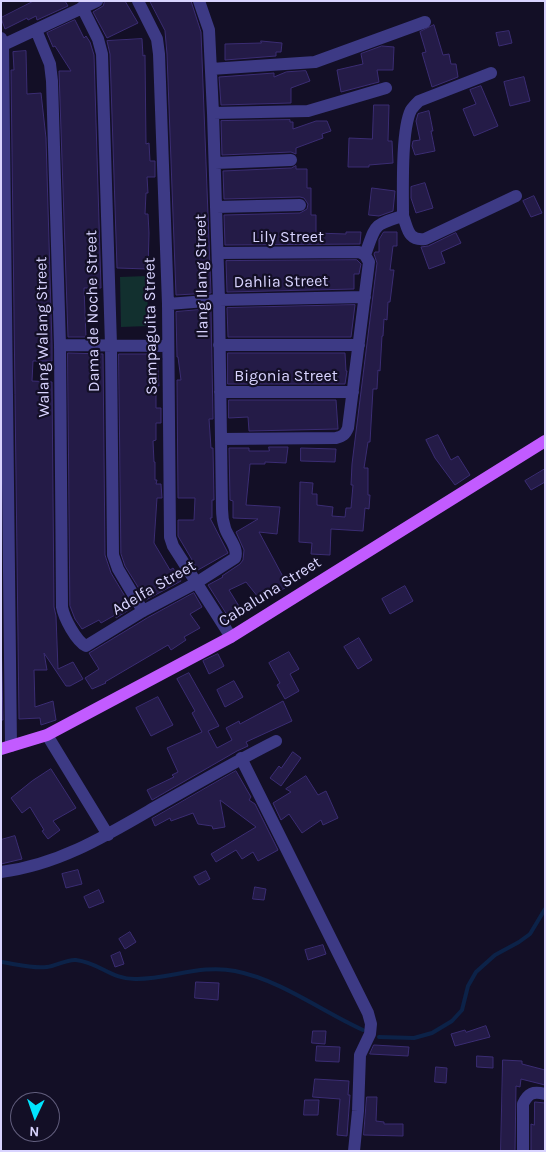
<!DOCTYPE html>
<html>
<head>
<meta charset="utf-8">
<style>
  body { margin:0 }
  #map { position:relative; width:546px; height:1152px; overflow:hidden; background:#130f26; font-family:Karla,sans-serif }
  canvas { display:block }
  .frame { position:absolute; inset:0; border:2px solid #d9d4ff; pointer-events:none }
  .north { position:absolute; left:10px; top:1092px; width:50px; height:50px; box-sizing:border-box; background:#130f26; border:1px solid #625e7d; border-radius:50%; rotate:183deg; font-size:14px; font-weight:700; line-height:20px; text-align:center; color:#d9d4ff }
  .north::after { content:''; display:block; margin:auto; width:18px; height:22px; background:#00e5ff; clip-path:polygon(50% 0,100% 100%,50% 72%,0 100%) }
</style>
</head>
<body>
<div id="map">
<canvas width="546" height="1152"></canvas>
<div class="frame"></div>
<div class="north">N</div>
</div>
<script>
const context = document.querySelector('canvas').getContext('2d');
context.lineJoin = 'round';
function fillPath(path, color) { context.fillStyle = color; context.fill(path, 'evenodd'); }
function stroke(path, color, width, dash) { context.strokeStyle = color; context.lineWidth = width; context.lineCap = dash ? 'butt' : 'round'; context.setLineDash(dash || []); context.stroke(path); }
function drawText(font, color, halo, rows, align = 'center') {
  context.font = font + ' Karla,sans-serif'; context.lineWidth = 4.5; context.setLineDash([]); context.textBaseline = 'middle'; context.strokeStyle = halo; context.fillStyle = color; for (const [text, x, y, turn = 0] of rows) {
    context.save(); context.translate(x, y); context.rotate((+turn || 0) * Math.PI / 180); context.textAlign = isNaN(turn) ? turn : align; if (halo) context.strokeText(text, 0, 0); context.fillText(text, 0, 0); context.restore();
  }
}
const green = new Path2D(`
  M147,276L148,326L121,327L120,277Z`);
const stream = new Path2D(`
  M1,962C16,964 32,969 47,967C56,966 67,959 76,960C101,963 111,980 137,979C170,979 202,964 235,971C281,980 321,1011 363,1030
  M379,1037L414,1038L432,1033L452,1021L462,1010L468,986L476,972L495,955L519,942L530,934L545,909`);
const building = new Path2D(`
  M34,1H65L68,6L37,20L36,16L28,20L27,18L5,29L1,18Z
  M105,1H125L138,23L107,38L93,12L103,6Z
  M150,1H191L201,32L211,293L176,295L167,54L165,31Z
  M75,20L84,38L86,36L90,42L94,55L101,288H84L86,337H68L59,71H71L55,46L53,47L47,33Z
  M434,25L443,55L449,54L451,64H456L458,77L432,87L422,53L426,52L420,32Z
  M509,31L512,43L499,46L496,33Z
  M142,39L143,56L145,55L146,144L149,143L150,161H155V177H147L148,193H146L145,214H148L149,233L148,269L117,268L110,54L107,41Z
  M261,41L282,43L281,52H276V56L225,60V44L261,43Z
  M382,46L394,47L393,70H377L379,82L341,92L337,70L363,64L361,54Z
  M26,51L27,94L41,93L46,138L52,345V361H33L32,381L52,382L54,607L56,616L58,669L73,662L83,679L70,686H66L44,653L47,670H34L35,707L53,701L56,720L41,725L40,718L19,719L11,70H14L13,52Z
  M306,71L310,81L291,88V103L221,105L219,77L274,73V77L286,72Z
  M524,77L530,101L510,106L504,82Z
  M481,86L498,126L474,136L463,109L476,104L470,90Z
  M374,105H389L388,141H392L393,163L369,165V167H348L349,138L372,139Z
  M429,111L433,131H431L435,151L415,155L412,146L413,141L420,140L416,121L418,114Z
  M290,120V122H293V129L316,121H327L331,131L322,134L323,138L296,148V154L291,152L222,155L221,121Z
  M296,166V169H307V188H311V215H316V233L346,234V232H361L360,244L225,245L224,215L300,213L307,209L308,204L304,198L300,197L224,199L223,171L291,168Z
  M425,183L433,208L416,213L411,198V187Z
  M372,188L395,191L393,211L379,216L369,215Z
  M534,196L542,213L531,217L523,201Z
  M384,232H397V246H393L390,270H394L390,302H388L387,320L384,319L383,336H382L380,371L378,370L377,389H373L370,442H368L364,468H368V495H370L369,509L365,508L363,531L331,529L330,555L311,554L312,543L299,542L300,482L313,483L312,494H317V505L333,507L332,516L345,517L346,508H351L353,485H351L352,464L377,263L374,254L375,252H379V240Z
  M456,233L461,243L441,252L445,263L429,269L421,247L428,246Z
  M357,260L361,264L359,274H354V289L227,292L226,261Z
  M355,305L351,337H228L227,308Z
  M211,309L213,419H209L211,448H213L214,500H212V518H210L228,553L198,570L178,536V520H194L195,498H178L177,380H181L178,357H177L176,312Z
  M68,353L103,354L105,555L111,573L132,608L116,618L115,615L101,623L99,620L82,629L75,619L70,606Z
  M228,353H345L346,371H347L345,384H228Z
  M119,354H157L159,386H156V408H161V423H156V440L153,441L154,462H155V480H157L156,484H161L162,498H157L154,543L170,570L173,568L181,581L146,600L125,566L121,554Z
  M229,400H336L338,429L249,431L248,417L229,418Z
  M438,435L451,460L458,456L470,475L455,485L435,458L426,440Z
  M269,447H288L286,463L265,462V464H250L246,505L280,507L277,534L259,532L288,586L262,602L246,582L229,590L242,611L229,618L208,585L223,577L222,576L240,564L243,560L244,550L236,532L258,519L233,518V501L230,500L229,448H249V451H269Z
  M301,448L336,449L335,462L301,461Z
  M545,469V482L531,490L525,481Z
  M405,586L413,601L390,614L382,599Z
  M194,593L202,607L190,614L200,628L184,637L186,640L171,650L168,645L105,682L106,683L92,689L85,678L99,669L89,653L147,618Z
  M1,634L3,720H1Z
  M359,638L372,660L358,669L344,647Z
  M289,652L299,669L290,674L299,691L285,699L277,685L280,683L269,663Z
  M218,654L224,666L209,674L203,661Z
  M189,673L219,726L208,731L217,748L232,740L226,728L239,721L240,724L283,701L292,721L246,742L248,746L237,751L152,800L147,790L174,777L172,775L178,772L167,748L202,732L192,713L195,711L177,679Z
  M234,681L243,697L225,707L217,690Z
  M158,697L173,725L151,736L136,708Z
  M293,752L301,758L281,786L270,778L279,766L281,768Z
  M51,769L76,808L53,821L60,830L48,839L42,831L44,830L30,807L22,813L11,798L32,781Z
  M236,771L251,797L249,800L255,804L278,850L258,861L253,852L242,859L236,850L216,862L211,854L256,827L220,800L225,827L213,829L212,826L198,824L193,813L171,821L170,818L155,826L152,819Z
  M306,776L318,795L326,791L338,818L323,825L321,820L302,833L289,814L281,820L273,803L291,792L286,789Z
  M15,836L22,859L1,864V840Z
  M78,870L82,884L66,888L62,874Z
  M206,871L210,879L199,885L194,877Z
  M255,887L266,889L264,900L253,899Z
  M99,890L104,902L89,908L84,897Z
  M130,932L136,942L125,949L119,939Z
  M323,945L326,954L308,960L305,950Z
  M120,952L124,964L115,967L111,956Z
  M196,982L219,983L218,1000L195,998Z
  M486,1026L490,1037L455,1046L451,1034L465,1030L466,1032Z
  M313,1031H326L325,1044L312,1043Z
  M374,1045L409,1047L408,1056L370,1054Z
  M317,1046L340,1047L339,1062L316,1061Z
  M477,1056L493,1057V1068L477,1067Z
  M503,1060L522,1061V1064L545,1070V1085L521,1079L520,1087L516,1086L515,1151H501Z
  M436,1067L447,1068L446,1083L435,1082Z
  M315,1079L349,1081L348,1095H350L347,1136L337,1135L340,1099L313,1097Z
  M367,1097H377L376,1121L384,1122V1124H403V1136L364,1135Z
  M305,1100H319L318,1115H304Z
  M535,1102L545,1103V1151H531V1124L534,1125Z`);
const minor = new Path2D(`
  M138,1L157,39L159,54L168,304L170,537L173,546L231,637
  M82,7L98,39L102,54L111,345L113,555L118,569L143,611
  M36,30L50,64L52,81L60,345L62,607C64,618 76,641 86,646L143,611L196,583L235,558C239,548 228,538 225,528C223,522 222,516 222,509L219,300L213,113L209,30L199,1
  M1,38L3,45L11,746
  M3,45L97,1
  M211,69L315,62L425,22
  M213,113L308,111L386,88
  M215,163L291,160
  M216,207L300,205
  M403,216C403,191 401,130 411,110C413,107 416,104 419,101L491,73
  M218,253L359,252L365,255L369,262L348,428C345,435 343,436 336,438L221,439
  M365,255C376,225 372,225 403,216C408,229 408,241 425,239L516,196
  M168,304L219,300L365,297
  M60,345L168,346
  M219,345H359
  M220,392H353
  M47,735L108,835
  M241,758L368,1013L371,1024L370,1034L360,1055L358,1111L354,1151
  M1,872C57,865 104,837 152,809C193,786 234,762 276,741
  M523,1151V1104C528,1093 533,1091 545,1094`);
const major = new Path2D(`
  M1,749L47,735L231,637L545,441`);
const streetNames = [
  ["Lily Street",288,237],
  ["Ilang Ilang Street",202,276,-91],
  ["Dahlia Street",281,282,-1],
  ["Dama de Noche Street",93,311,-91],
  ["Sampaguita Street",151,326,-91],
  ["Walang Walang Street",43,337,-91],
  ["Bigonia Street",286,376],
  ["Adelfa Street",154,588,-30],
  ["Cabaluna Street",270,592,-32]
];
fillPath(green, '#12302f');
stroke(stream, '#0c2248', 4);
fillPath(building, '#241b47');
stroke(building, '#3b2d73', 1);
stroke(minor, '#3d3a85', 12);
stroke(major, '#c25bff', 12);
drawText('16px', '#d9d4ff', '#130f26', streetNames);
</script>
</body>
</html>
